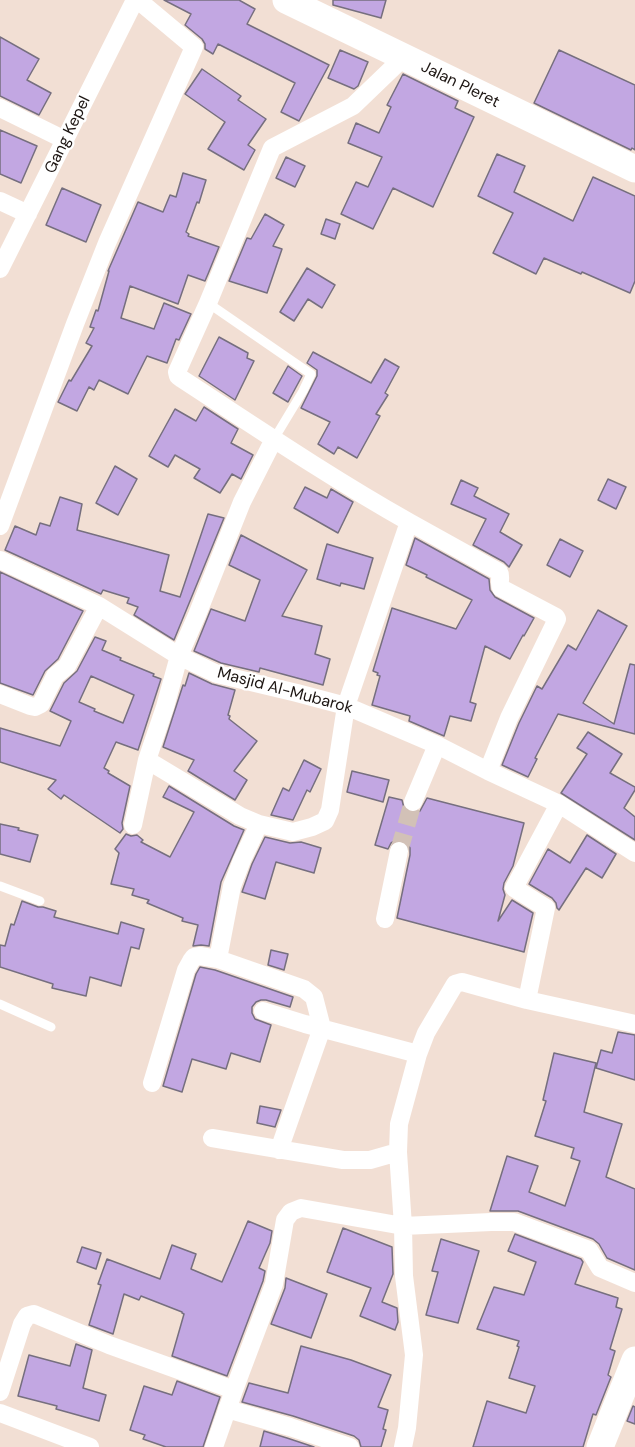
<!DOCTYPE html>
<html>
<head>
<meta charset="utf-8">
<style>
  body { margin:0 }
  canvas { display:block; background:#f2dfd4 }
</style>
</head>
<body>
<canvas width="635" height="1447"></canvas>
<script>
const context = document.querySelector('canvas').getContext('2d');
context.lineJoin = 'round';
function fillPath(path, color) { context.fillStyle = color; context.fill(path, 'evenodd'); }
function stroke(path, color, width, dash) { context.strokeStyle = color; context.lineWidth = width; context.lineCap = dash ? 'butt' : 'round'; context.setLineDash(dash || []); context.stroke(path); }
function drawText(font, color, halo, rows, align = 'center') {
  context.font = font + ' "DM Sans",sans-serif'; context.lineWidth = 4.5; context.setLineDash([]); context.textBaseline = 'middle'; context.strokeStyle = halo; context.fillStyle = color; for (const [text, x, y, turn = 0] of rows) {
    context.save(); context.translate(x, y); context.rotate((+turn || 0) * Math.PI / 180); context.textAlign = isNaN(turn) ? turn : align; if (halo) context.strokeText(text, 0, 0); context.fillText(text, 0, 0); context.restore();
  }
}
const building = new Path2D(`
  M164,0H239L255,9L247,24L329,65L299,121L281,112L295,83L218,44L213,54L205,49V44L202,39L185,25L191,14Z
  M333,0H386L381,18L333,5Z
  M0,37L39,59L27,80L51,93L39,115L0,96Z
  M340,50L368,62L358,86L354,89L328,78Z
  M559,50L635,85V150L632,148L631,150L534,103Z
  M202,69L241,96L238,100L266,119L248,145L255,150L244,170L208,149L225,122L185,94Z
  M403,74L458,101L455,108L474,117L433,207L393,188L373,229L341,214L356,182L368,187L382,157L348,143L356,123L379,133L391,107L387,105Z
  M0,130L37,146L21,183L0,174Z
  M497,154L525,166L514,192L573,221L593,177L635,196V281L630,293L582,272L581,274L544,258L536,274L493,253L513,213L478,196Z
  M286,157L305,166L295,187L276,178Z
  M183,173L206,180L199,203L197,202L186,232L189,234L188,236L219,247L208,274L205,281L188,275L178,304L130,286L121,318L154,329L164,303L191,314L179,340L176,339L167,363L147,356L128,394L99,380L94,390L89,387L77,411L58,402L69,380L71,381L92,346L86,343L94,328L90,327L96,310L98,311L109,271H108L138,202L163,212L170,195L176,197Z
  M62,188L101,205L86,242L46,225Z
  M265,214L284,225L273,246L282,249L267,293L229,281L247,238L251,239Z
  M326,219L340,224L335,239L321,234Z
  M307,268L335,285L322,308L308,299L294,321L280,312Z
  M219,337L248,353L247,358L254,361L235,400L199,376Z
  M313,352L371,383L385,359L399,367L385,393L388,395L376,414L380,416L357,458L338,447L334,454L318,444L330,422L301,408L317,376V370L307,363Z
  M288,366L302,376L288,402L273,393Z
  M204,407L238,429L231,443L253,455L241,479L232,474L220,493L194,478L200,469L175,455L168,467L149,456L175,409L196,421Z
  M115,466L137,479L118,515L96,503Z
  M608,479L626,487L616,509L598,500Z
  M461,480L478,488L474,496L509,514L500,532L522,545L509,567L504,562L473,545L486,519L451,504Z
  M305,487L327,498L331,489L353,502L338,533L294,508Z
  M60,497L82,504L77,530L169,555L160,591L180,597L208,514L224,518L174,640L134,615L138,607L127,603L129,598L103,590L101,594L5,550L15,526L36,535L40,523L50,526Z
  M241,535L307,570L282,616L322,626L315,654L330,659L323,685L260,668L259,672L221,663L194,651L211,609L245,621L260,580L229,565Z
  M415,538L489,579L490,590L495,597L534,618L524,636L523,635L510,659L485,646L470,702L476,704L471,721L450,716L444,736L409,721L410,716L372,705L380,676L377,675L378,673L373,671L392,608L456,629L472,600L426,577L427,575L406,565Z
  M560,539L583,551L570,577L547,565Z
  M327,544L373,558L364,589L341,583L340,586L317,579Z
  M0,572L83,611L58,659L45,671L33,695L0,683Z
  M598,610L627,626L583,703L614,724L630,664L635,665V734L558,714L535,758L537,759L528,777L502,765L519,723L537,686L542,689L568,645L576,650Z
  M95,637L106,641L102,650L121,658L120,660L154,674L153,676L161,679L138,750L116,742L104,768L109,771L108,773L130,786L122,823L123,829L120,833L64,795L61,799L48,789L56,780L0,762V728L60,746L71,721L50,711L64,683L77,671ZM91,676L134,695L123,723L94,711L95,709L79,702Z
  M189,673L212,684L235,690L228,715L230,716L229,719L257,741L234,771L247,780L235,800L188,771L194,760L163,747L183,685L185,686Z
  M588,732L622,754L610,773L635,787V790L624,808L635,817V840L561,793L587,754L577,748Z
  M304,760L321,769L310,792L307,790L293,820L271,815L283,788L289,791Z
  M352,771L389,780L383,802L347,792Z
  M169,786L234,826L244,830L221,882L209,946L201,945L193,946L198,925L182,921L183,918L147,903L149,900L132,895L134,889L111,884L119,853L115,849L126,834L131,836L137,835L143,840L141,842L170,857L194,812L163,797Z
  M389,797L402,800L404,808L409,813H415L420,811L427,798L524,823L513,866L504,883L503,889L505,895L498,921L512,900L533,913L524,952L397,918L410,855V848L407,843L401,840H396L391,843L388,849L375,845Z
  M0,824L19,828L18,830L38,835L30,862L0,854Z
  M587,835L616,854L602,878L586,868L559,910L557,908L556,903L552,898L529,884L548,849L570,863Z
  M265,837L290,843L301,842L321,848L314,873L276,862L265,899L242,892L252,864Z
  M22,901L38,907H43L56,911L54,917L118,934L121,922L144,929L139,949L131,947L121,986L90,977L86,996L52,988L53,984L0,967V945L5,946L11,924L14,925Z
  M271,950L288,954L284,970L268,965Z
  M200,967L215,970L293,997L290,1007L266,1000H261L256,1002L252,1007V1013L255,1019L271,1025L260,1062L231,1053L226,1069L192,1059L182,1092L163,1086L196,974Z
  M618,1032L635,1035V1080L596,1068L601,1050L612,1053Z
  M554,1053L596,1063L584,1112L622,1124L606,1177L635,1189V1270L607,1258L599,1244L593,1239L518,1211H490L507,1156L538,1166L529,1192L565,1206L580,1161L571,1158L574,1148L535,1136L546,1101L543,1100Z
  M260,1106L281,1110L275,1127L257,1123Z
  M248,1221L272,1231L270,1243L259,1268L265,1271L263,1281L227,1376L172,1356L184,1314L182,1313V1312L141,1296L139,1300L124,1294L113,1334L89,1325L101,1285L98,1284L107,1259L160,1279L172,1245L196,1254L191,1269L222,1282Z
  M343,1228L392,1247L393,1274L382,1302L397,1308L398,1322L395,1330L360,1316L371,1288L327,1272Z
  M515,1234L581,1259L583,1262L575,1284L618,1298L616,1307L622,1309L610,1349L615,1351L608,1375L611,1377L596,1415L593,1414L583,1447H473L487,1401L526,1413L535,1386L509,1378L519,1347L517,1346L519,1341L477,1329L494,1287L524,1295L536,1262L508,1251Z
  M441,1239L479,1251L458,1323L426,1315L438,1272L432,1271Z
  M82,1247L101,1253L96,1269L77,1262Z
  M286,1278L327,1294L311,1338L271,1324L285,1288Z
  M76,1344L92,1350L83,1388L106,1395L99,1421L56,1409L57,1406L18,1396L29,1355L70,1366Z
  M301,1346L351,1360L391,1375L378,1407L388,1410L383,1429L386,1430L381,1447H361L359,1440L354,1436L293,1416L242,1402L249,1383L288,1393Z
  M177,1381L220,1397L203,1447H166L143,1439L145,1435L130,1430L144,1386L172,1395Z
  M633,1406L635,1407V1424L627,1421Z
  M264,1431L287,1438L314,1447H260Z`);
const streetTunnel = new Path2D(`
  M399,851L413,802`);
const lane = new Path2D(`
  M208,303L311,374L303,391L274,439
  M0,886L40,901
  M0,1004L51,1027`);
const street = new Path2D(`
  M0,108L65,140
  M0,201L28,214
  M0,269L135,0
  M409,522L499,572C502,577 498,583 501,588L556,617L557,619L509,718L488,771
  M0,526L75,324L107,243L194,47L138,0
  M0,560L99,606L179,656L217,674L297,693L346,706L437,745L488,771L559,804L635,853
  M0,694L30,706L35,707L41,704L55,676L67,666L99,606
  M147,760L240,816L259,824L293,832L312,827L325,821L330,810L346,706L409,522C331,478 257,428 182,379L178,376L177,372L208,303L272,148L353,106L404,57
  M413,802L437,745
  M133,825L147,760L165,707L179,656L197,615L242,502L274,439
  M385,919L399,851
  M218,959L232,886L242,860L259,824
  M527,1000L546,908L514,888L559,804
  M263,1011L305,1024L418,1054
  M152,1083L186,970L191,961L194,957L200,956L218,959L304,989L314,997L322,1028L279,1150
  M212,1138L343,1160H370L398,1152
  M234,1390L274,1284L285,1220L291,1212L301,1208L403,1226L491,1222H514L589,1250L600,1268L635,1283
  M0,1392L22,1324L27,1316L34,1314L109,1345L234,1390L214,1447
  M227,1409L290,1427L350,1447
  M0,1413L90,1447
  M403,1447L407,1428L414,1355L404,1276L403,1226L398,1152L399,1124L418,1054L426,1033L455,984L462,982L527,1000L635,1024`);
const secondary = new Path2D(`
  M286,0L635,169
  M600,1447L635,1360`);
const streetNames = [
  ["Jalan Pleret",460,85,26],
  ["Gang Kepel",68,135,-64],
  ["Masjid Al-Mubarok",285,691,15]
];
fillPath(building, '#c2a7e2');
stroke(building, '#766f7f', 1.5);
stroke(streetTunnel, '#d2c1b7', 18, [18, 9]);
stroke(lane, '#fff', 9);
stroke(street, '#fff', 18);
stroke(secondary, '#fff', 27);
drawText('16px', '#1c1512', '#fff', streetNames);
</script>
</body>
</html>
